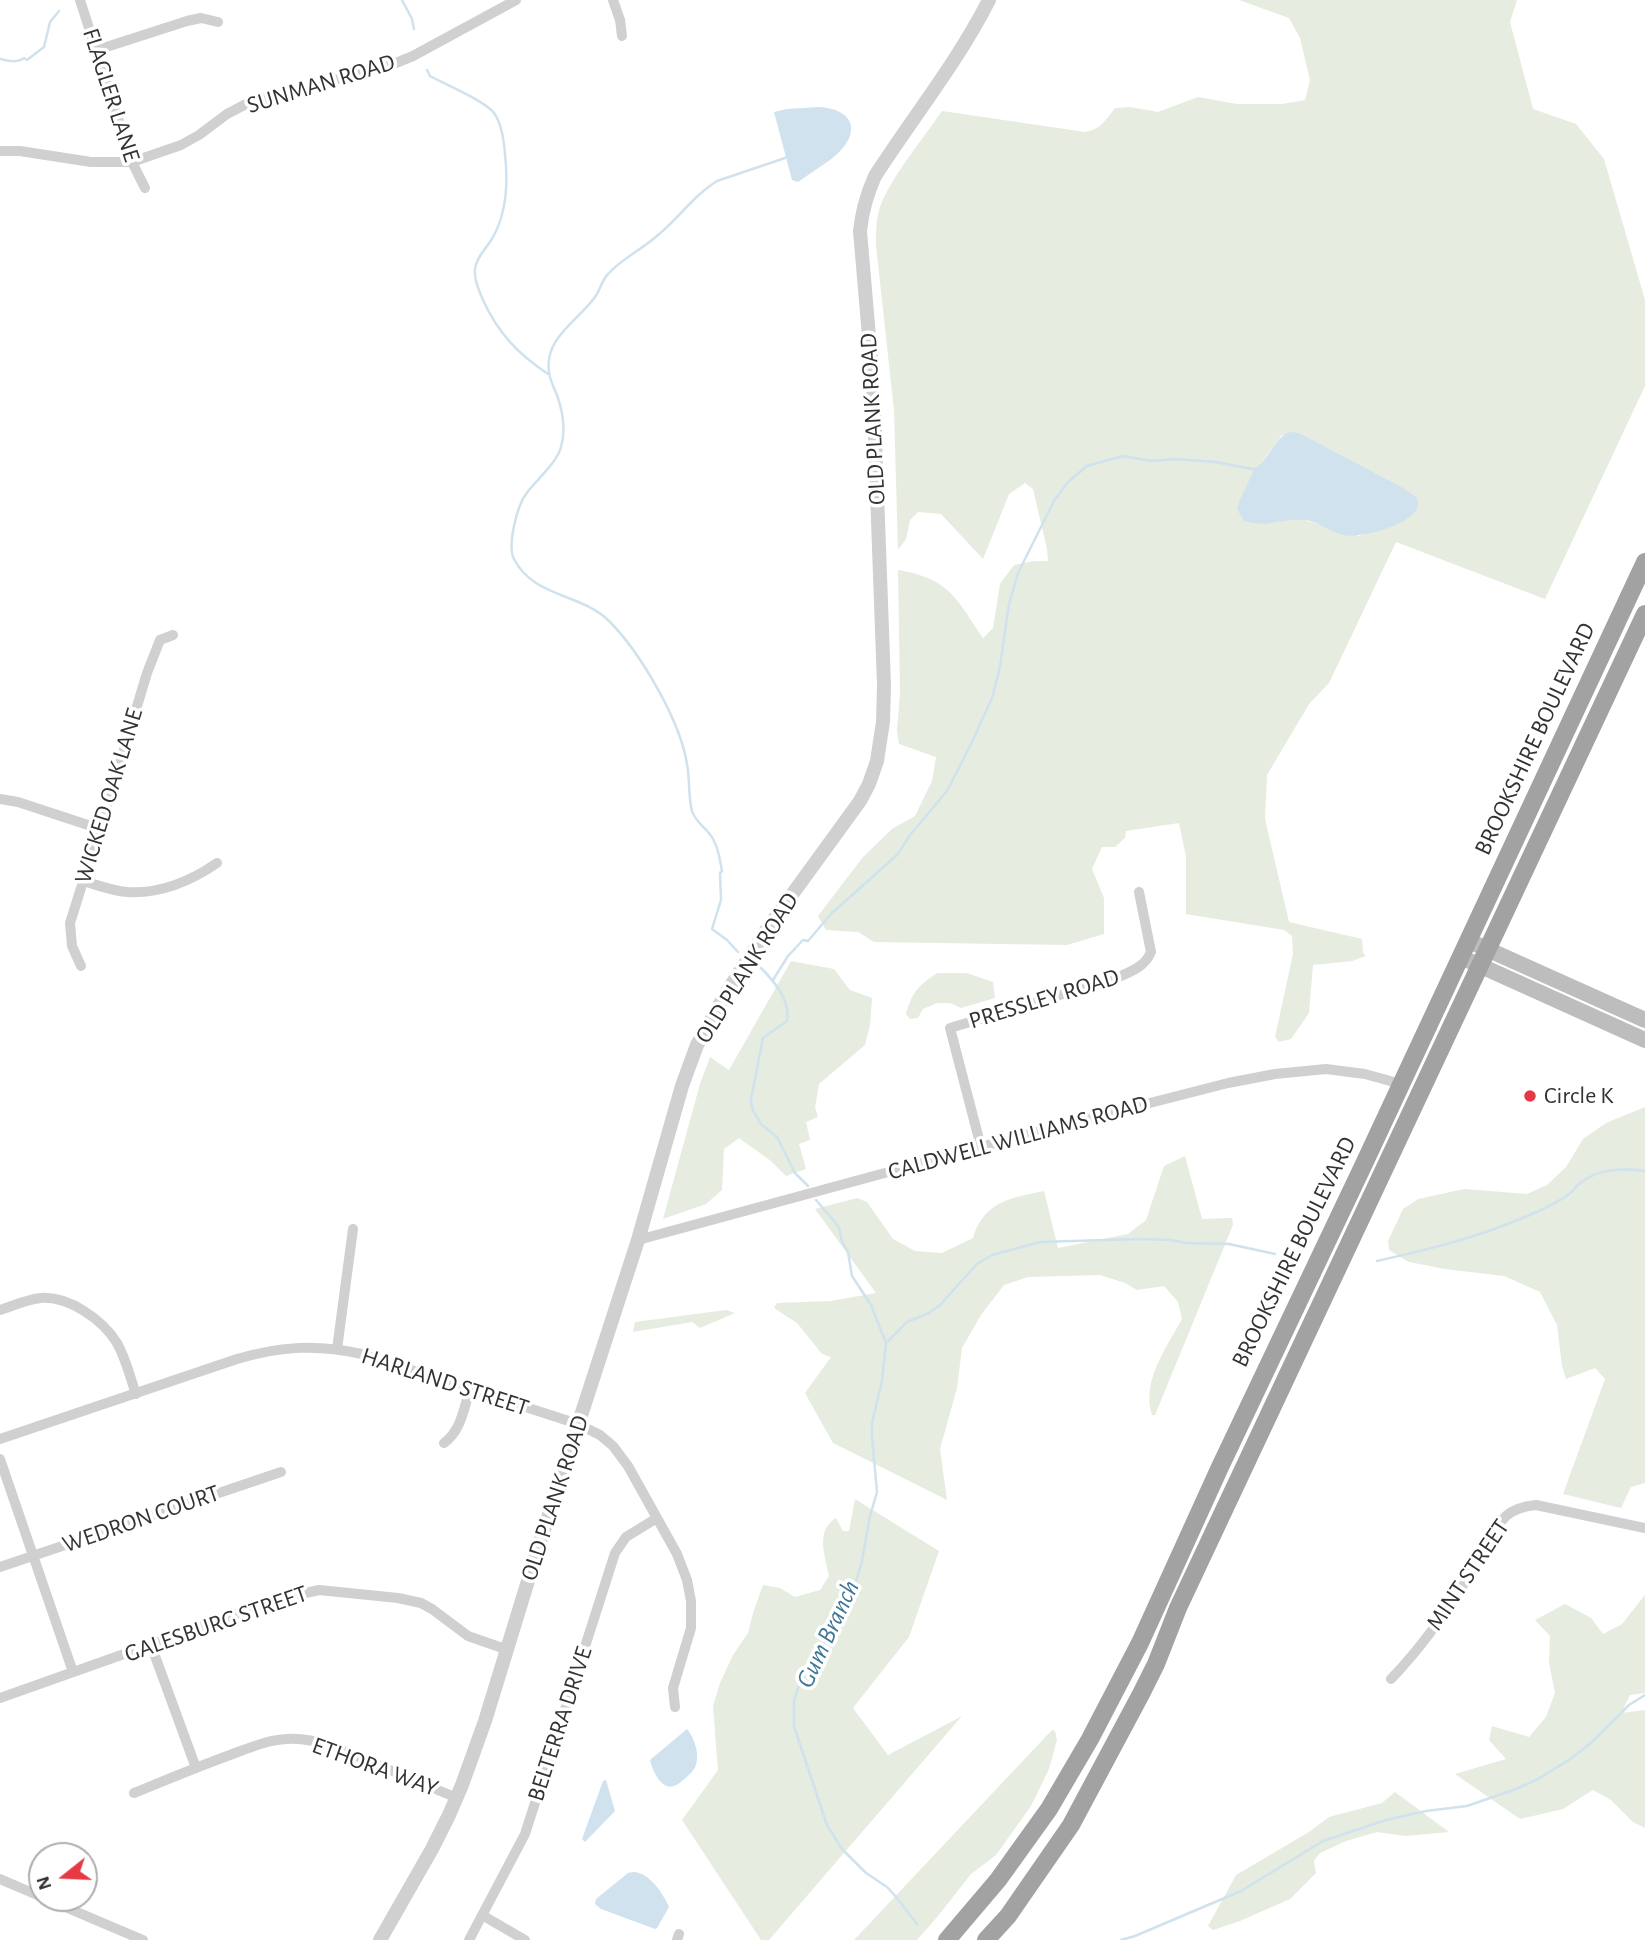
<!DOCTYPE html>
<html>
<head>
<meta charset="utf-8">
<style>
  body { margin:0 }
  #map { position:relative; width:1645px; height:1940px; overflow:hidden; background:#fff; font-family:"Alegreya Sans",sans-serif }
  canvas { display:block }
  .north { position:absolute; left:28px; top:1842px; width:70px; height:70px; box-sizing:border-box; background:#fff; border:2px solid #adadad; border-radius:50%; rotate:252deg; font-size:19px; font-weight:700; line-height:28px; text-align:center; color:#333 }
  .north::after { content:''; display:block; margin:auto; width:24px; height:32px; background:#e63946; clip-path:polygon(50% 0,100% 100%,50% 72%,0 100%) }
</style>
</head>
<body>
<div id="map">
<canvas width="1645" height="1940"></canvas>
<div class="north">N</div>
</div>
<script>
const context = document.querySelector('canvas').getContext('2d');
context.lineJoin = 'round';
function fillPath(path, color) { context.fillStyle = color; context.fill(path, 'evenodd'); }
function stroke(path, color, width, dash) { context.strokeStyle = color; context.lineWidth = width; context.lineCap = dash ? 'butt' : 'round'; context.setLineDash(dash || []); context.stroke(path); }
function drawText(font, color, halo, rows, align = 'center') {
  context.font = font + ' "Alegreya Sans",sans-serif'; context.lineWidth = 7; context.setLineDash([]); context.textBaseline = 'middle'; context.strokeStyle = halo; context.fillStyle = color; for (const [text, x, y, turn = 0] of rows) {
    context.save(); context.translate(x, y); context.rotate((+turn || 0) * Math.PI / 180); context.textAlign = isNaN(turn) ? turn : align; if (halo) context.strokeText(text, 0, 0); context.fillText(text, 0, 0); context.restore();
  }
}
const green = new Path2D(`
  M1239,0H1517L1510,22L1533,109L1576,124L1604,159L1645,300V386L1545,599L1396,542L1329,683L1309,704L1267,775L1265,819L1289,922L1362,939L1363,953L1366,956L1352,961L1313,965L1309,1013L1291,1039L1279,1042L1275,1037L1293,954L1292,936L1284,930L1186,914V857L1179,823L1126,831L1125,838L1115,847H1102L1092,869L1104,898V934L1067,945L874,942L858,932L826,930L818,916L863,857L892,829L915,816L932,781L936,757L899,744L897,731L900,693L898,570C950,579 956,598 983,638L993,628L1000,584L1014,565L1034,561H1048L1047,549L1033,489L1025,483L1009,494L983,559L941,514L918,512L910,520L906,539L898,550L894,411L876,245C876,232 876,219 880,207C891,177 923,139 942,111L1085,132C1100,130 1106,120 1115,108L1130,107L1158,112L1198,97L1237,104H1282L1305,100L1310,80L1300,38L1289,18ZM1282,435L1406,519L1359,536L1301,519L1283,520L1263,524L1257,468Z
  M791,961L834,969L850,990L872,998L870,1025L865,1045L819,1084L815,1107L818,1117L806,1122L810,1140L799,1144L806,1169L786,1176L771,1161L739,1138L724,1149L722,1190L706,1204L663,1219L700,1084L710,1057L729,1070Z
  M937,973H967L993,982L995,998L961,1008L950,1003H937L923,1009L918,1018L910,1019L906,1014C912,992 919,985 937,973Z
  M1645,1107V1483L1631,1487L1621,1508L1563,1494L1605,1379L1595,1368L1566,1379L1562,1366L1557,1325L1540,1292L1504,1276L1445,1269L1409,1262L1389,1250L1388,1241L1403,1209L1418,1199L1464,1189L1527,1194L1547,1185L1566,1167L1583,1139L1606,1123Z
  M1185,1156L1202,1219L1232,1218L1233,1225L1155,1415H1152C1141,1381 1167,1347 1182,1319L1178,1302L1164,1286L1137,1290L1125,1283L1100,1275L1028,1277L1004,1285L981,1315L962,1348L957,1388L940,1449L947,1500L833,1443L805,1393L831,1357L822,1354L797,1323L774,1308L777,1303L831,1301L876,1293L815,1209L857,1198L867,1202L893,1239L915,1251L942,1253L973,1238C984,1201 1011,1198 1044,1191L1058,1248L1128,1234L1146,1220L1164,1166Z
  M726,1310L735,1313L700,1328L692,1322L633,1332L635,1322Z
  M855,1499L939,1551L909,1637L853,1708L888,1755L962,1716L769,1940H761L682,1820L718,1770L713,1706L720,1683L733,1655L748,1633L753,1613L763,1585L780,1588L795,1597L820,1590L829,1576C825,1555 815,1531 836,1518L843,1531H849Z
  M1645,1595V1693L1630,1695L1621,1713L1645,1710V1828L1633,1822L1611,1800L1593,1790L1563,1809L1520,1819L1455,1774L1506,1759L1489,1740L1492,1726L1529,1737L1546,1717L1555,1693L1549,1663L1550,1636L1535,1620L1565,1604L1591,1618L1603,1634L1622,1624Z
  M1052,1730L1055,1731L1057,1740L1049,1769L1031,1806L996,1855L971,1874L938,1916L917,1940H854Z
  M1395,1792L1449,1832L1405,1836L1377,1832L1346,1841L1320,1853L1314,1861L1316,1873L1290,1899L1240,1921L1213,1930L1208,1926L1236,1875L1309,1832L1329,1817L1382,1803Z`);
const water = new Path2D(`
  M819,107C860,110 860,138 830,160C820,167 809,174 798,182L792,180L774,112L787,109Z
  M1289,432L1299,433L1403,488L1417,498C1418,503 1418,508 1414,513C1403,526 1360,539 1343,535C1330,532 1317,520 1303,520C1290,519 1278,522 1266,524C1259,524 1251,522 1244,521L1237,509L1239,502L1255,468C1269,459 1274,439 1289,432Z
  M687,1729C694,1737 700,1754 696,1765C694,1771 687,1777 682,1781C665,1797 654,1775 650,1760Z
  M606,1780L615,1811L585,1842L582,1839L603,1781Z
  M633,1872C649,1872 663,1893 669,1907L657,1928L655,1929L601,1909L595,1904L596,1899L628,1873Z`);
const stream = new Path2D(`
  M402,0L412,19L414,29
  M0,59C8,61 17,63 24,58L27,60L44,47L50,22L59,11
  M427,70L430,76C445,84 485,101 494,113C502,124 504,141 505,154C508,181 507,212 493,237C488,247 476,257 475,269C474,280 479,290 483,300C498,333 518,354 548,374
  M738,952L727,940L712,929L721,900L720,873L722,871C720,861 719,850 714,841C709,829 696,824 692,811C688,796 690,779 687,764C680,720 640,652 609,621C581,593 534,598 514,559C507,546 517,506 526,494C536,480 557,463 561,447C566,430 563,412 557,395C552,383 547,374 549,360C551,335 582,316 595,297C600,290 602,280 608,274C622,258 643,249 658,235C679,218 694,195 717,181L788,157
  M760,967C773,980 791,1000 787,1021L763,1038L751,1099L752,1109L761,1124L777,1137L795,1173L808,1186
  M773,980L788,956L803,940L808,941L831,914L898,854L910,835L947,791L971,744L992,698L1000,667L1009,604L1018,573L1054,501L1068,482L1087,466L1123,456L1151,461L1175,459L1215,462L1258,470
  M816,1200L839,1227L842,1242L848,1252L852,1276L871,1305L886,1343L882,1381L872,1423V1437L877,1492L870,1516L862,1561L855,1585L844,1612L800,1682L794,1701V1726L827,1825L842,1849L866,1873L887,1887L897,1898L917,1924
  M1377,1261C1421,1251 1468,1240 1510,1223C1530,1215 1550,1207 1568,1195C1573,1192 1575,1187 1579,1184C1598,1168 1622,1168 1645,1171
  M886,1343L907,1322L929,1313L940,1305L977,1264L992,1255L1040,1242L1138,1239L1171,1240L1186,1243L1229,1244L1275,1254
  M1121,1940L1135,1936L1241,1891L1323,1841L1386,1820L1426,1811L1467,1806L1516,1789L1538,1779L1572,1758L1592,1742L1629,1705L1645,1695`);
const minor = new Path2D(`
  M80,0L132,162L145,188
  M613,0L620,20L622,36
  M97,50L187,21L201,18L218,22
  M0,151H20L91,162H132L181,145L199,135L227,114L248,103L391,65L413,56L516,0
  M0,799L18,802L100,829
  M83,881C97,885 113,891 127,892C159,894 191,881 217,863
  M81,966L72,946L70,923L114,783L147,673L160,640L173,635
  M981,1147L950,1028L1116,978C1130,972 1145,967 1151,952L1139,892
  M638,1240L1021,1136L1228,1083L1275,1074L1326,1069L1365,1074L1401,1084
  M0,1310C13,1306 27,1299 41,1298C69,1296 103,1320 117,1343C126,1359 130,1377 136,1394
  M337,1349L353,1229
  M0,1439L237,1359C281,1346 317,1344 362,1354L578,1424L600,1435L613,1446L628,1466L677,1554L687,1580L691,1601V1628L673,1688L675,1707
  M444,1443C461,1431 464,1408 470,1389
  M0,1459L73,1672
  M0,1567L281,1472
  M151,1645L196,1768
  M1391,1679C1422,1647 1448,1610 1472,1571C1483,1553 1491,1531 1506,1516C1515,1508 1525,1506 1536,1505L1645,1528
  M0,1698L279,1599L319,1590L398,1598L421,1603L432,1609L468,1636L508,1650
  M134,1793C166,1780 197,1767 230,1755C249,1748 267,1740 287,1739C304,1738 320,1742 335,1747L457,1798
  M0,1879L42,1897
  M44,1898L143,1940
  M482,1915L525,1940
  M469,1940L525,1834L615,1553L626,1537L657,1518
  M677,1940L679,1934`);
const tertiary = new Path2D(`
  M380,1940L432,1849L449,1815L462,1785L485,1721L539,1545L638,1240L682,1086L697,1045L725,995L767,929L860,801L869,784L877,761L883,722L884,685L873,383L860,231C862,211 867,194 875,176C913,117 957,63 989,0`);
const secondary = new Path2D(`
  M1469,941L1645,1020
  M1461,957L1645,1040`);
const trunk = new Path2D(`
  M947,1940L998,1880L1049,1809L1090,1739L1140,1643L1220,1467L1363,1166L1645,562
  M986,1940L1008,1916L1071,1825L1141,1694L1156,1664L1178,1608L1645,614`);
const markers = [
  [1530,1096,7,"#e63946"]
];
const streetNames = [
  ["SUNMAN ROAD",321,84,-17],
  ["FLAGLER LANE",111,95,72],
  ["OLD PLANK ROAD",873,419,-93],
  ["BROOKSHIRE BOULEVARD",1535,739,-65],
  ["WICKED OAK LANE",109,796,-73],
  ["OLD PLANK ROAD",747,968,-58],
  ["PRESSLEY ROAD",1044,999,-17],
  ["CALDWELL WILLIAMS ROAD",1018,1138,-15],
  ["BROOKSHIRE BOULEVARD",1294,1252,-64],
  ["HARLAND STREET",445,1382,18],
  ["OLD PLANK ROAD",555,1498,-72],
  ["WEDRON COURT",141,1519,-19],
  ["MINT STREET",1468,1575,-56],
  ["GALESBURG STREET",216,1624,-19],
  ["BELTERRA DRIVE",560,1724,-72],
  ["ETHORA WAY",375,1767,20]
];
const poiNames = [
  ["Circle K",1544,1096]
];
const waterNames = [
  ["Gum Branch",828,1634,-65]
];
fillPath(green, '#e6ecdf');
fillPath(water, '#cfe2ee');
stroke(stream, '#cfe2ee', 2.5);
stroke(minor, '#d0d0d0', 10);
stroke(tertiary, '#d0d0d0', 14);
stroke(secondary, '#bdbdbd', 16);
stroke(trunk, '#a2a2a2', 18);
for (const [x, y, r, color] of markers) { const dot = new Path2D(); dot.arc(x, y, r, 0, 2 * Math.PI); context.fillStyle = color; context.fill(dot); stroke(dot, '#fff', 2.5); }
drawText('24px', '#333', '#fff', streetNames);
drawText('24px', '#333', '#fff', poiNames, 'left');
drawText('italic 26px', '#3f7597', '#fff', waterNames);
</script>
</body>
</html>
